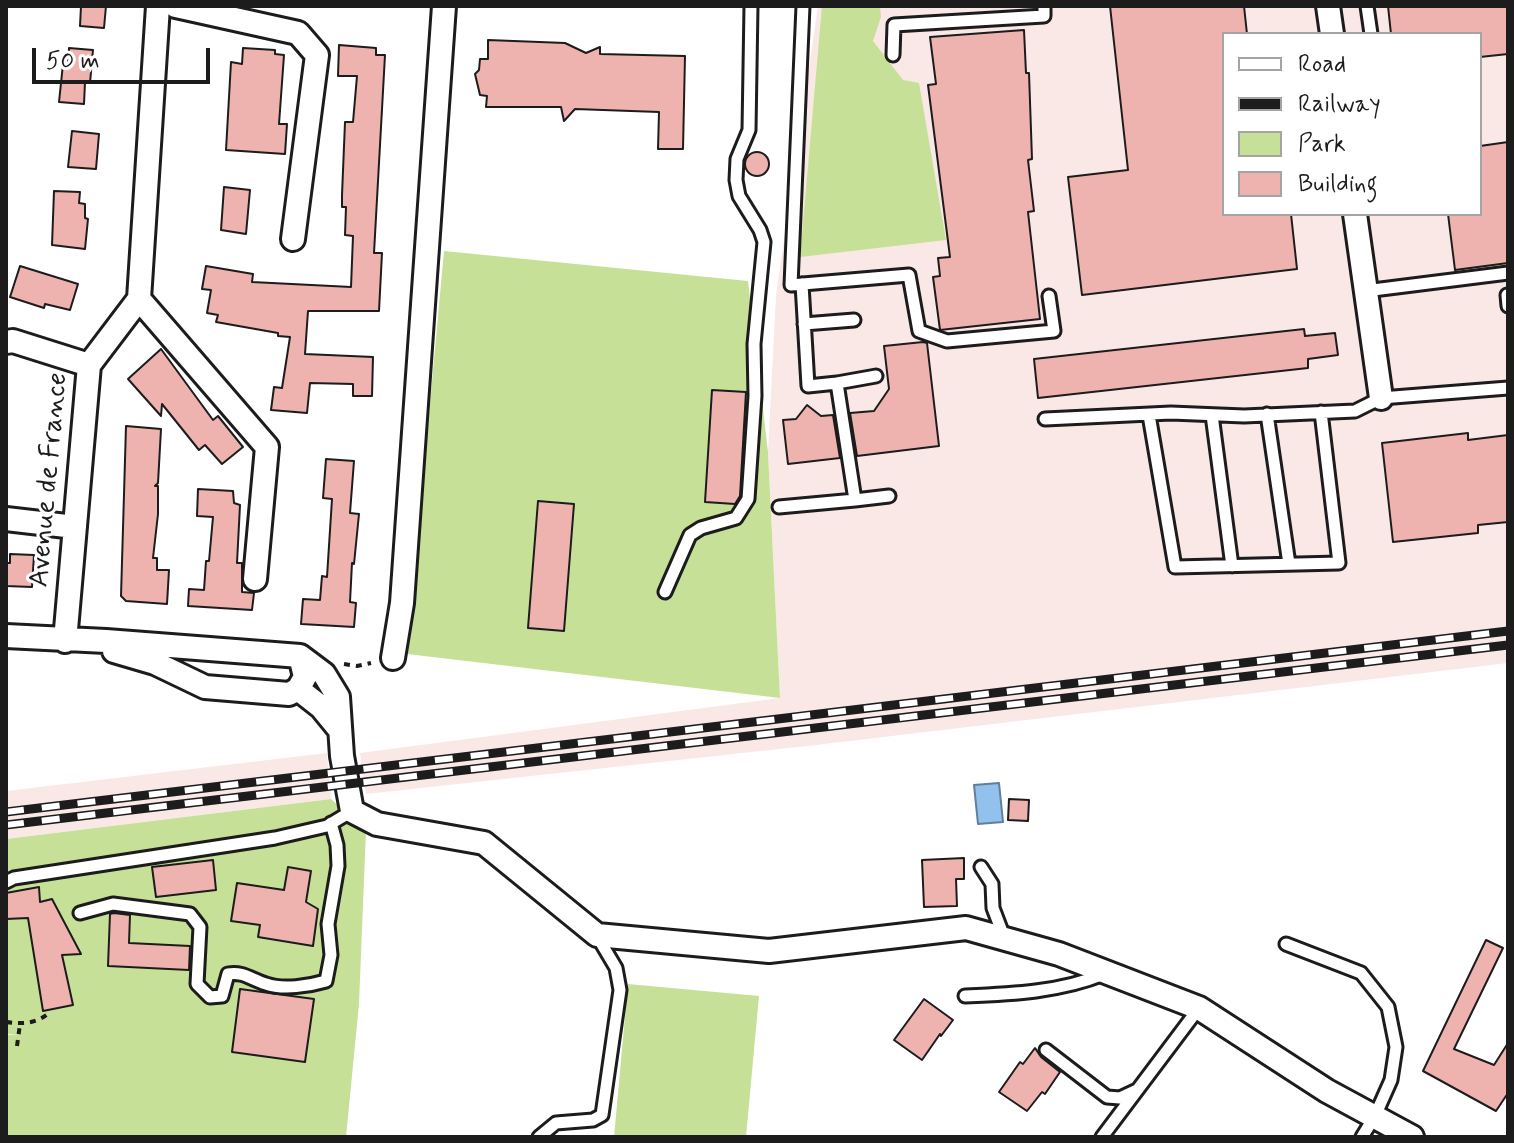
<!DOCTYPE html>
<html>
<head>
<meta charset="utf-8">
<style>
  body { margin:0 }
  #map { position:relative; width:1514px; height:1143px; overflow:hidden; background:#fff; font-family:Mynerve,sans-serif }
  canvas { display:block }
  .frame { position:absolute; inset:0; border:8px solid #1c1c1c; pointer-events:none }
  .legend { position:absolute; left:1222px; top:32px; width:260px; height:184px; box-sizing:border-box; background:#fff; border:2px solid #a4a4a4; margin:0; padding:10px 14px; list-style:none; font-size:24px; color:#1c1c1c }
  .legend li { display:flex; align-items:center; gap:16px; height:40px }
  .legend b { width:40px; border:2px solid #a4a4a4 }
  .scale { position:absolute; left:32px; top:48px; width:178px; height:36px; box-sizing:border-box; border:4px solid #1c1c1c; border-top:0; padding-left:10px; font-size:24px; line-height:28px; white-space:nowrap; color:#1c1c1c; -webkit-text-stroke:6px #fff; paint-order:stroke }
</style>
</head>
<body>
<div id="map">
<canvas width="1514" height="1143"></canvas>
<div class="frame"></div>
<ul class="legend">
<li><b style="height:10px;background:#fff"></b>Road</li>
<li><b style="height:10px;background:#1c1c1c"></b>Railway</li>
<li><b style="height:22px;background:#c6e197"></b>Park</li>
<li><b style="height:22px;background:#eeb2af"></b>Building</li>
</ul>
<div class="scale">50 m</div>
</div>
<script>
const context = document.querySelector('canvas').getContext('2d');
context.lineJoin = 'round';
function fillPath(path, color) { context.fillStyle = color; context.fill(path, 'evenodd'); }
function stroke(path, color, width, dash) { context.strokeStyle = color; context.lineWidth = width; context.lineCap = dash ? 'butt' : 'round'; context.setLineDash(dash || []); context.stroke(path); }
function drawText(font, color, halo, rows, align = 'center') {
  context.font = font + ' Mynerve,sans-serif'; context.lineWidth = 6; context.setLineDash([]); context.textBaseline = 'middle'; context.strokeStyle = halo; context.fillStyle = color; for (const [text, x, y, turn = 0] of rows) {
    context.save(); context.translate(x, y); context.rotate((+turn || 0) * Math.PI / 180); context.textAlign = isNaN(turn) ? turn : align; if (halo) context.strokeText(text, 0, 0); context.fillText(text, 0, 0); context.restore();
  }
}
const built = new Path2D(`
  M818,6H1508V663L816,745L366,794L360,753L780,698L768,452L776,295ZM1224,34H1480V214H1224Z
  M327,753L331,799L6,839V791Z`);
const green = new Path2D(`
  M822,6H880L881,17L873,41L903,80L919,83L946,240L800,257Z
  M444,251L748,281L768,452L780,698L407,654Z
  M331,799L366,830L359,1004L346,1137H6V1035H19L6,1034V839Z
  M628,984L759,996L746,1137H614Z`);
const water = new Path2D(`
  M999,783L1003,822L978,824L974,785Z`);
const building = new Path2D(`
  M81,6H106L104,28L80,26Z
  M1110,6H1244L1247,34H1224V214H1291L1297,269L1082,295L1068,177L1128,170Z
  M1388,6H1508V54L1480,57V34H1391Z
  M1024,30L1026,73H1029L1032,159L1028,160L1034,211L1028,212L1040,319L940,330L933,277L940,276L938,258L950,257L928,85L936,84L930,37Z
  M488,40L565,43L586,53L600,47V54L685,56L683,149H658L659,112L575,109L564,121L561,107H486L487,96L480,95L475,74L479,70L480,59H488Z
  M339,45L376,48V55H385L374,253H382L379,311H308L305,354L373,357L372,396H353V384L310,383L307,413L271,410L274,387L282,388L290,337L278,336V333L216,322L218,315L207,313L211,290L202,289L206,266L253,274L252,282L351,287L353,236L345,235L346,207H342V195L345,122H353L357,76H338Z
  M69,48L93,50L90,83L85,82L84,104L59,102L63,64H68Z
  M243,48L275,50V54L284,55L279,124H287L285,154L226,150L231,62L242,64Z
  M72,131L99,134L96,169L68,167Z
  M1508,142V263L1455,270L1448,214H1480V146Z
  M745 164a12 12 0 1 1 24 0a12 12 0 1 1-24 0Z
  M224,187L250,190L246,234L221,230Z
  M54,191L80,192L79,203L85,204V218L88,219L85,249L52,245Z
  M20,266L78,284L70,310L45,304L44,308L10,297Z
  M1304,329L1305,336L1335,333L1338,355L1308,359V368L1038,398L1034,359Z
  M923,342L927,343L939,446L857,456L850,413L874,411L889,389L884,346Z
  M161,349L213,420L218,416L243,447L222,464L205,445L199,450L162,404L161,416L128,379Z
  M712,390L746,392L740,496L735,504L705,502Z
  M807,405L821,416L833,415L840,458L788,464L783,420L796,419Z
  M126,426L161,429L158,483L155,486H158V514L153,558H157V570H169L167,604L126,601L121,596Z
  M1468,433V440L1508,435V522L1478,525V533L1393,542L1382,443Z
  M326,459L354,461L350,513L359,514L354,564L352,563L350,602L356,603L354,627L301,624L303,599L320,600L322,576L327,577L332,499L323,498Z
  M198,489L233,491L234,503L240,505L237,563H242V592L254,593L252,610L188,606L189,589L204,590L206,561H209L213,517L197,516Z
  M538,501L574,504L564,631L528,628Z
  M10,554L34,555L32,587L6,586V563H10Z
  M1009,799L1029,800L1028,821L1008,820Z
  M964,858V879H956L957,906L924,907L922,860Z
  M213,860L216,890L156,897L152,867Z
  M288,867L311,871L306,902L318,909L313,946L258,937L260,925L231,921L237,883L284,890Z
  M39,887L40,902L52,899L81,954L62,955L73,1005L43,1011L28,918L6,919V893Z
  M114,913L130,915L129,943L190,946L189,970L108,966L110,914Z
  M1486,940L1503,948L1454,1049L1494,1065L1508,1043V1093L1496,1111L1423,1071Z
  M240,989L314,999L305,1062L232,1052Z
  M924,999L953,1020L941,1036L940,1034L922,1060L894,1040Z
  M1035,1048L1041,1057L1060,1072L1045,1094L1042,1092L1027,1111L999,1092L1020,1062L1023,1064Z`);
const path = new Path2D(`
  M344,664L357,666L371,663
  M6,1022C22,1024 35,1024 48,1014
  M17,1046L20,1024`);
const lane = new Path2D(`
  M803,6L791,285L909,275L919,331L947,341L1054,331L1049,296
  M1367,6L1371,34
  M893,55L894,25L1044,16V6
  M1365,291L1508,273
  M1507,295L1508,306
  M804,324L854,320
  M837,383L876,376
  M1267,414L1289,564
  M1149,415L1175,567L1339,563L1321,412
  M1212,415L1232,566
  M1045,419L1171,413L1244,416L1355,411L1381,398L1508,388
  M855,500L889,496
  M779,507L855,500L837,383L808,386L802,284
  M665,592L690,535L701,528L736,518L748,499L755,396L754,344L764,242L760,230L739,196L736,180L737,159L749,130L751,6
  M981,867L992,884L993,908L1004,937
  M6,882L14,878L275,838L327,826L352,811
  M80,913L113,904L190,914L200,927L197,984L210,997L222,996L228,974C243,971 252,980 266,984C283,990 309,986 326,981L331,955L328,924L338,866L337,845L331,823
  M1286,944L1361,973L1388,1007L1396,1047L1391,1080L1375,1116L1362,1137
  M965,996C1012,994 1060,992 1104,974
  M1046,1050L1107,1097L1120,1098L1137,1090
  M539,1137L556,1123L593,1120L602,1115L620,990L616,968L597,936
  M1102,1137L1199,1008`);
const street = new Path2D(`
  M176,6L298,33L317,55L293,239
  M1328,6L1332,34
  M1355,214L1381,398
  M139,299L267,447L255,579
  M6,342L13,341L89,365
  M6,519L75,527
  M6,636L106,641L300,656L324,674L338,697L342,756L352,811L377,824L484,843L597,935L769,951L966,928L1059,954L1199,1008L1327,1091L1412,1137
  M65,641L89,365L139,299L158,6
  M114,651L155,663L205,687L289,694L298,689L305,677L300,656
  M393,658L402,603L444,6
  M298,689L321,707L339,729`);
const rail = new Path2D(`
  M6,812L1508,631
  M6,825L1508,645`);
const streetNames = [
  ["Avenue de France",50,480,-85]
];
fillPath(built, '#fae8e7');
fillPath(green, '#c6e197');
fillPath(water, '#91c1ec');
stroke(water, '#627f99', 2);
fillPath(building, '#eeb2af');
stroke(building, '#1c1c1c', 2);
stroke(lane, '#1c1c1c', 17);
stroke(street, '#1c1c1c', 28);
stroke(path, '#1c1c1c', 4, [6, 6]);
stroke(lane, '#fff', 11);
stroke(street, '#fff', 22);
stroke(rail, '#1c1c1c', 9);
stroke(rail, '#fff', 6, [18]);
drawText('28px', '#1c1c1c', '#fff', streetNames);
</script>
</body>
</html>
